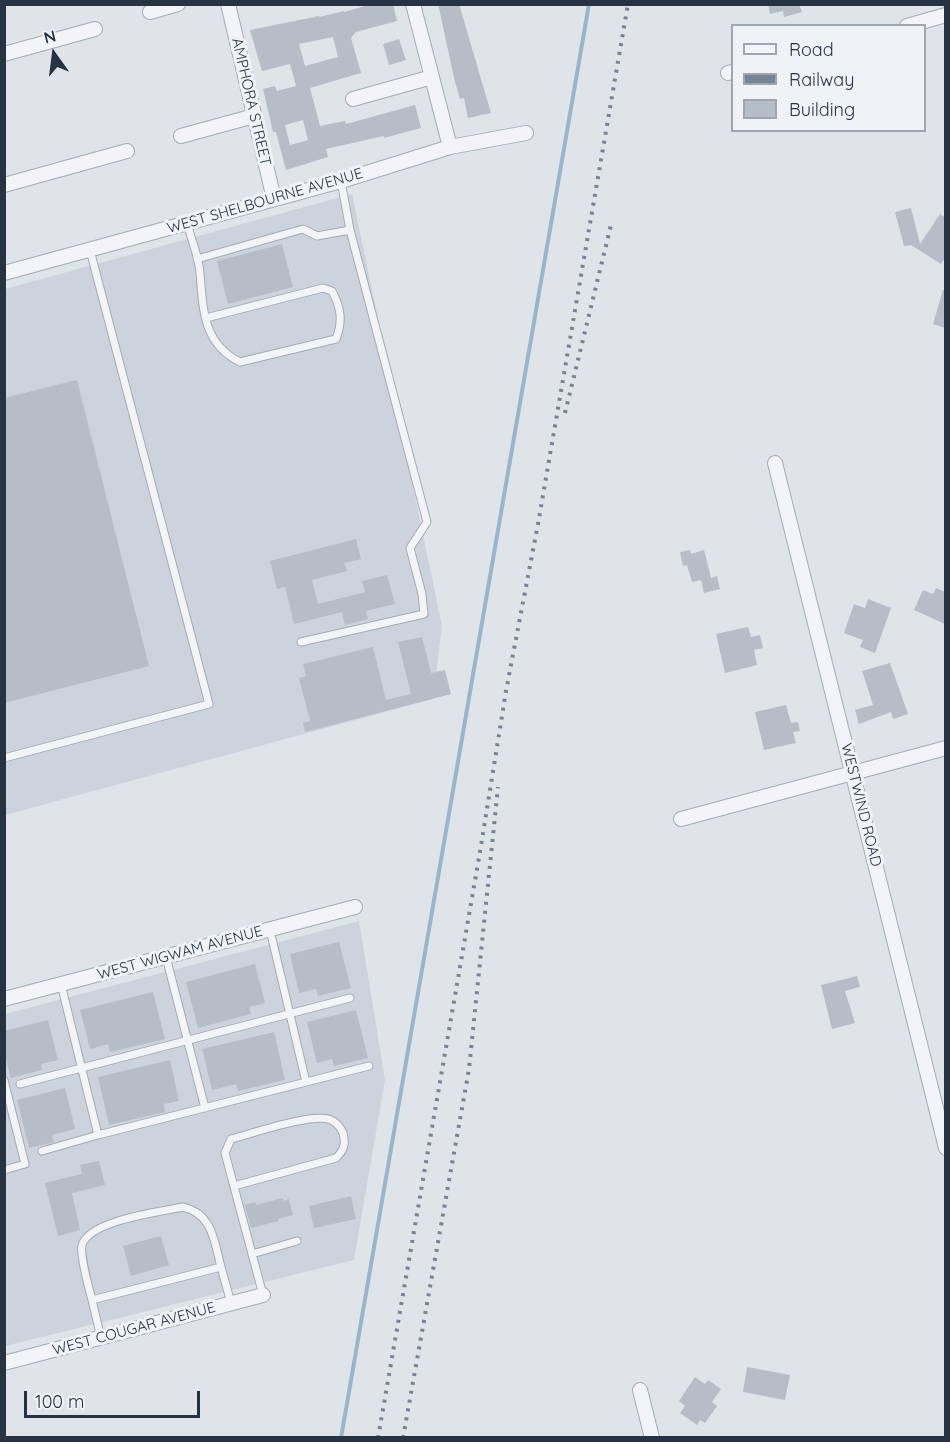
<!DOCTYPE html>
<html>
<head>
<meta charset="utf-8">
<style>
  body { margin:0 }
  #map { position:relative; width:950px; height:1442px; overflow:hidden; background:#dfe4e9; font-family:Quicksand,sans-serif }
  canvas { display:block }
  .frame { position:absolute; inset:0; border:6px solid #263342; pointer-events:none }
  .legend { position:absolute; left:731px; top:24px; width:195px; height:108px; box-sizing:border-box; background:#eff3f7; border:2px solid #9fa6af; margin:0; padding:8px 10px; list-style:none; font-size:18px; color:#263342 }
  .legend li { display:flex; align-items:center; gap:12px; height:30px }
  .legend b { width:30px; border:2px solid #9fa6af }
  .north { position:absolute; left:24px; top:24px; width:60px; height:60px; -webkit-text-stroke:4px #eff3f7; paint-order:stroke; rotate:346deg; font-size:16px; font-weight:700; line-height:24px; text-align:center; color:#263342 }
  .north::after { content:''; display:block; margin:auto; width:21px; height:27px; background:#263342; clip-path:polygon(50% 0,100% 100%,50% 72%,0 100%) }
  .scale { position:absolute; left:24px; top:1391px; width:176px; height:27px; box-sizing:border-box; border:3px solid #263342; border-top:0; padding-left:8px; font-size:18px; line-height:21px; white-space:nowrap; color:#263342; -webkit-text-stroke:4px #eff3f7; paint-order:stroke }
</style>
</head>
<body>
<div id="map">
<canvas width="950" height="1442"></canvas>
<div class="frame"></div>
<ul class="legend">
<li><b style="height:8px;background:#f2f4f7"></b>Road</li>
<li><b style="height:8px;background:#778494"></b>Railway</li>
<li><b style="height:16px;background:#b6bdc7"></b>Building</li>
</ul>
<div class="north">N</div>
<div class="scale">100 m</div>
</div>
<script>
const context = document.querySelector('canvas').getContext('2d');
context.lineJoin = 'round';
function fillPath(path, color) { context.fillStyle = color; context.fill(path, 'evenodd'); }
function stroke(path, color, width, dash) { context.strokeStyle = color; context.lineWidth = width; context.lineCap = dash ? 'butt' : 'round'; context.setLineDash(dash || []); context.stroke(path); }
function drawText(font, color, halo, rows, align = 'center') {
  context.font = font + ' Quicksand,sans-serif'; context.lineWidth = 6; context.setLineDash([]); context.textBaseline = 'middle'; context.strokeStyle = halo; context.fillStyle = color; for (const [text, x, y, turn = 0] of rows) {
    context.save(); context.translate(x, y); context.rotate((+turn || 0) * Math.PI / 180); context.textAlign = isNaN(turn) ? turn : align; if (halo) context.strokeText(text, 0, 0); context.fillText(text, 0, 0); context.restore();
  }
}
const built = new Path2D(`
  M352,194L442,626L433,699L5,815V289Z
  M359,921L385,1080L354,1260L5,1346V1014Z`);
const stream = new Path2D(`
  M341,1438L589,4`);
const building = new Path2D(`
  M372,4H393L397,21L356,32L351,38L361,73L310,88L320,126L345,121L346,124L415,105L421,128L384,138V136L326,149L328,157L286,170L276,132H273L263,89L275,86L277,91L296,86L290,64L262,71L250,30L319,16V17L344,11V12ZM333,37L338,57L305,66L299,44ZM303,120L308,140L290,145L285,125Z
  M438,4H459L491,113L468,118L464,98L460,99L455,82Z
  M768,4H799L802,12L784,17L783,11L770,14Z
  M399,39L406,60L389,65L383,44Z
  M911,208L920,244L940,214L945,217V258L941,264L911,245L904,246L895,212Z
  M282,244L293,287L228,304L217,261Z
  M943,290H945V328L933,324Z
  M77,380L149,666L4,703V398Z
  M356,539L361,559L344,563L347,571L312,580L318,604L365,592L362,581L387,575L395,604L366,611L368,619L345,625L342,612L294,624L285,587L277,589L270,561Z
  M690,550L691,554L704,550L711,578L717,576L720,589L704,593L701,580L692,582L687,565L683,566L680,552Z
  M936,588L945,592V624L914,610L923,590L933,594Z
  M868,599L891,608L875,653L860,647L863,640L844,633L854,604L865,608Z
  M748,627L751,637L760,635L763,648L754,650L757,665L725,673L716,634Z
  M422,637L431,673L445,670L451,694L305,732L303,723L310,721L299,678L306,676L303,664L373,647L386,700L411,694L398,642Z
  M890,663L908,714L893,719L891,712L859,724L855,710L873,705L862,671Z
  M786,705L791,723L798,722L800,731L793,732L796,743L764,750L755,712Z
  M339,942L351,988L318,996L316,989L299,993L290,954Z
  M255,964L265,1003L249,1007L251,1014L198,1028L186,982Z
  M857,976L860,987L845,991L855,1023L832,1029L821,985Z
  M153,992L165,1039L110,1052L108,1044L90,1049L80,1010Z
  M356,1010L368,1058L334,1066L332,1059L317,1063L307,1022Z
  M48,1020L58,1060L41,1064L42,1070L11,1078L4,1052V1031Z
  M274,1032L285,1080L238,1091L236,1084L212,1090L202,1049Z
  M170,1060L179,1101L164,1104L165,1112L109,1125L98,1077Z
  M65,1088L75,1129L52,1135L54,1142L29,1148L17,1100Z
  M99,1161L105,1185L72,1193L80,1230L58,1236L45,1183L82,1174L80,1165Z
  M351,1196L356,1219L314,1228L309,1206Z
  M283,1198L284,1201L289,1199L293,1215L278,1219L279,1221L251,1228L245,1205L255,1202L256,1205Z
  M161,1236L169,1265L131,1276L123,1246Z
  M747,1367L790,1375L785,1400L743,1392Z
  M695,1377L705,1384L708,1380L721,1389L712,1402L717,1406L705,1423L700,1420L697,1425L680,1413L685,1406L679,1401Z`);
const lane = new Path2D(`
  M187,223C191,239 199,257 200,273C203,309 203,344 240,362L336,339C343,321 341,308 332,291L323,288L206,318
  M197,259L303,229L317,236L350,230L341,181
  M301,642L424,614L422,594L410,548L427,522L350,230
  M4,758L209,704L90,250
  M270,930L306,1082
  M166,957L205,1108
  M4,1080L25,1164L4,1170
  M20,1084L350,998
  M98,1135L369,1066
  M42,1151L98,1135L61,984
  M234,1186L336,1158C344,1150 346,1144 343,1133C341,1128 336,1122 331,1120C314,1112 251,1134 231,1139L225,1153L263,1295
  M252,1254L297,1241
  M92,1300C89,1289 80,1254 82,1245C90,1220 160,1212 183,1207C213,1214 214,1241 221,1267
  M101,1338L92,1300L221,1267L231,1303`);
const street = new Path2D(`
  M228,4L274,199
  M413,4L450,147
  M150,12L178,4
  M907,26L946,15
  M4,54L95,29
  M728,73L732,72
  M353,99L432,77
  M181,136L254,116
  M4,185L127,151
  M4,273L341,181L450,147L526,133
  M775,463L946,1148
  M681,819L946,748
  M4,999L355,907
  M4,1363L263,1295
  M640,1390L652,1438`);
const rail = new Path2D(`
  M565,413L612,221
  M378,1438L480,852L506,691L538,524L628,4
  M403,1438L469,1069L498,787`);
const streetNames = [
  ["AMPHORA STREET",251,102,77],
  ["WEST SHELBOURNE AVENUE",265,201,-16],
  ["WESTWIND ROAD",861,805,76],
  ["WEST WIGWAM AVENUE",180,953,-15],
  ["WEST COUGAR AVENUE",134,1329,-15]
];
fillPath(built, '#cdd3dc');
stroke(stream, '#97b5cd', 4);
fillPath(building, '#b6bdc7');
stroke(lane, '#a4abb4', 9);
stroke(street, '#a4abb4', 16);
stroke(lane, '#f2f4f7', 7);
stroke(street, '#f2f4f7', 14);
stroke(rail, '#778494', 4, [3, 6]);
drawText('15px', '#263342', '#eff3f7', streetNames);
</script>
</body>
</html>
